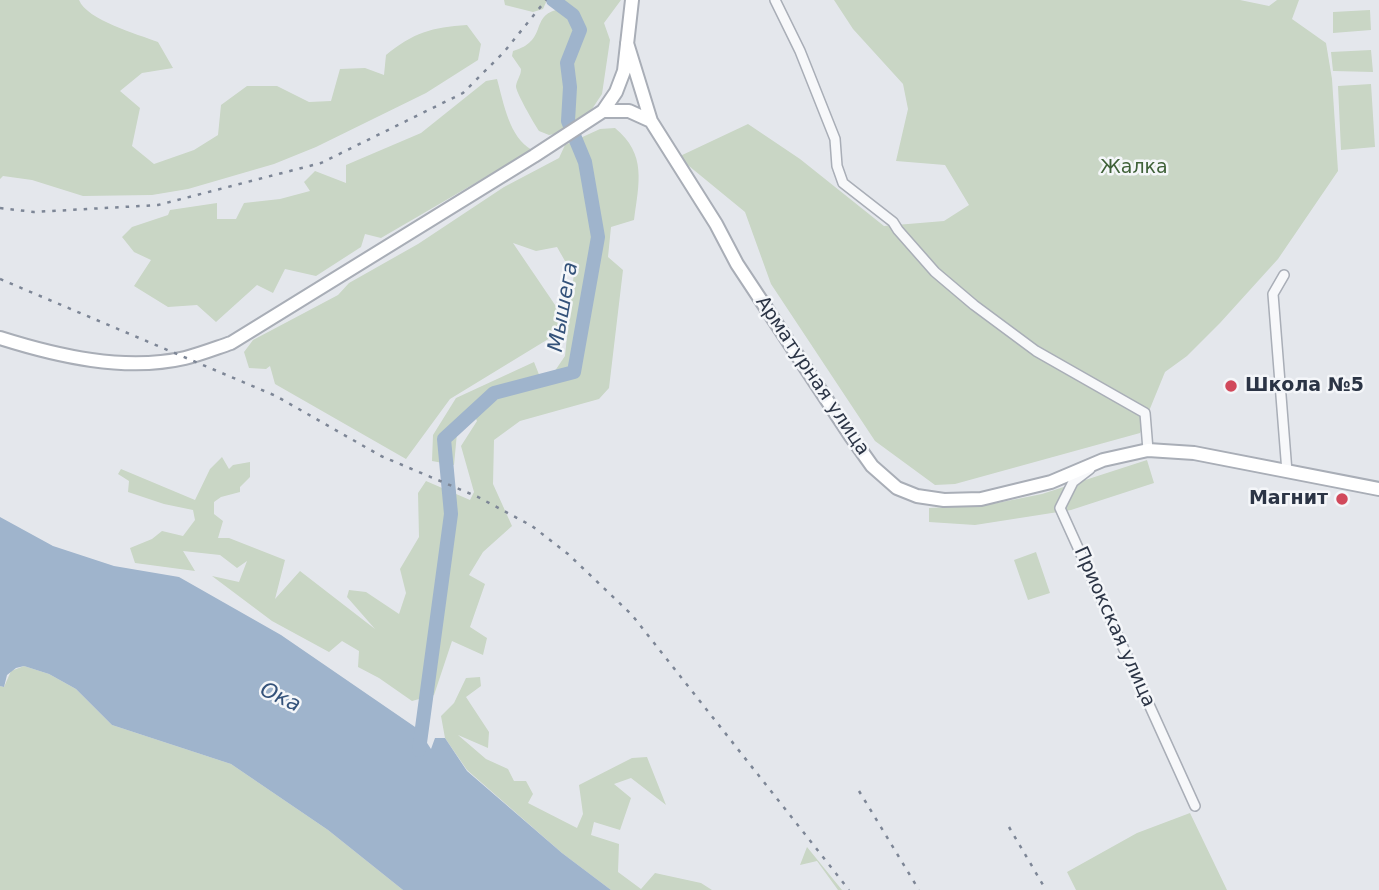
<!DOCTYPE html>
<html>
<head>
<meta charset="utf-8">
<style>
  body { margin:0 }
  canvas { display:block; background:#e4e7ec }
</style>
</head>
<body>
<canvas width="1379" height="890"></canvas>
<script>
const context = document.querySelector('canvas').getContext('2d');
context.lineJoin = 'round';
function fillPath(path, color) { context.fillStyle = color; context.fill(path, 'evenodd'); }
function stroke(path, color, width, dash) { context.strokeStyle = color; context.lineWidth = width; context.lineCap = dash ? 'butt' : 'round'; context.setLineDash(dash || []); context.stroke(path); }
function drawText(font, color, halo, rows, align = 'center') {
  context.font = font + ' "DejaVu Sans",sans-serif'; context.lineWidth = 5; context.setLineDash([]); context.textBaseline = 'middle'; context.strokeStyle = halo; context.fillStyle = color; for (const [text, x, y, turn = 0] of rows) {
    context.save(); context.translate(x, y); context.rotate((+turn || 0) * Math.PI / 180); context.textAlign = isNaN(turn) ? turn : align; if (halo) context.strokeText(text, 0, 0); context.fillText(text, 0, 0); context.restore();
  }
}
const green = new Path2D(`
  M0,0H79C87,20 137,34 158,42L173,68L142,73L120,91L140,108L132,146L154,164L194,150L218,135L221,105L247,86H277L309,102L331,101L340,69L365,68L384,75L386,55C413,33 432,27 467,25L481,44L478,60L426,93L316,147L274,164L188,189L152,195L83,196L32,180L3,176L0,179Z
  M504,0H547L543,9L533,12L505,5Z
  M562,0H621L604,23L610,40L602,94L586,118L560,133L549,135L539,131C535,125 515,91 516,86C517,79 521,76 521,69L512,56L513,51C548,41 530,17 556,10Z
  M834,0H1240L1269,6L1277,0H1299L1292,19L1326,43L1332,79L1338,171L1278,259L1220,323L1187,356L1165,372L1140,433L955,484L935,485L875,441L771,284L745,212L678,157L748,124L800,159L884,226L944,221L969,205L945,165L896,161L908,109L903,84L853,29Z
  M1370,10L1371,30L1333,33V12Z
  M1371,50L1373,72L1333,71L1331,52Z
  M497,79C504,104 509,137 532,150L381,238L365,234L361,247L316,276L285,269L273,293L257,285L216,322L197,305L168,307L134,286L151,260L134,252L122,237L132,227L168,215L170,210L217,203V219H236L244,203L280,199L310,191L304,182L315,171L346,183V165L421,133L486,81Z
  M1371,84L1375,147L1341,150L1338,86Z
  M615,128C647,154 639,183 634,220L611,227L608,257L623,270L609,388L599,399L520,421L494,440L493,484L512,526L483,552L469,575L485,584L470,627L487,638L483,655L452,641L434,695L412,701L379,678L358,667L359,651L342,641L329,652L272,621L212,576L239,582L247,561L237,568L220,555L183,551L195,571L135,563L130,548L152,539L162,531L183,536L195,520L193,510L164,504L128,492L129,481L118,474L121,469L195,500L210,469L222,457L229,469L233,465L250,462V477L240,487V492L221,497L214,502V514L223,521L218,538H229L285,560L275,599L300,571L375,629L347,597L349,590L366,592L399,614L406,593L400,569L419,537L418,493L426,481L470,500L474,492L461,446L477,421L473,413L457,433L454,465L432,461L433,435L456,398L534,362L544,387L565,356L568,327L450,399L406,459L275,384L270,366L266,369L249,368L244,352L253,340L338,295L349,283L418,244L504,187L559,158L565,145L600,129ZM513,243L536,251L557,247L565,261L575,264L568,324Z
  M1147,460L1154,483L1071,510L975,525L929,522V508L987,505L1042,494Z
  M1036,552L1050,593L1028,600L1014,560Z
  M24,666L49,674L76,689L112,725L231,764L328,830L403,890H0V686L4,687L11,671Z
  M480,677L481,686L466,697L489,732L488,748L458,735L486,759L508,769L514,781H526L533,794L528,803L577,828L583,814L579,785L632,758L647,757L666,805L631,778L614,784L631,798L620,830L594,822L591,835L619,844L618,872L641,889L655,873L701,883L712,890H611L562,853L467,770L445,738L441,716L454,703L466,678Z
  M1190,813L1227,890H1076L1067,872L1137,833Z
  M807,847L842,890H838L817,861L800,865Z`);
const water = new Path2D(`
  M0,517L53,546L114,566L179,577L281,635L418,729L431,749L435,738H445L467,771L562,853L611,890H403L328,830L231,764L112,725L76,689L49,674L24,666L16,668L7,675L4,687L0,686Z`);
const river = new Path2D(`
  M419,750L451,514L444,439L494,393L574,372L598,237L585,162L568,121L570,87L567,63L580,30L573,15L553,0`);
const street = new Path2D(`
  M775,0L800,51L835,139L837,166L843,183L893,222L898,230L935,272L974,305L1036,351L1145,413L1148,450
  M1284,275L1273,294L1287,472
  M1090,469L1073,482L1060,508L1195,806`);
const secondary = new Path2D(`
  M627,43L651,121L716,224L737,264L850,435L872,466L897,488L917,496L944,500L981,499L1051,482L1103,460L1148,450L1194,453L1379,489
  M603,111H629L651,121
  M0,338C57,356 125,372 185,358C201,354 216,348 231,343L534,156L603,111L616,92L624,71L632,0`);
const rail = new Path2D(`
  M0,208L34,212L158,205L321,163L463,93L504,52L546,0
  M0,279L276,396L381,456L478,497L532,526L568,554L632,615L849,890
  M859,791L919,890
  M1009,827L1046,890`);
const markers = [
  [1231,386,7,"#d1495b"],
  [1342,499,7,"#d1495b"]
];
const parkNames = [
  ["Жалка",1134,168]
];
const streetNames = [
  ["Арматурная улица",812,376,56],
  ["Приокская улица",1114,627,66]
];
const poiNames = [
  ["Школа №5",1245,386],
  ["Магнит",1328,499,"right"]
];
const waterNames = [
  ["Мышега",564,307,-80],
  ["Ока",280,698,25]
];
fillPath(green, '#c9d6c5');
fillPath(water, '#9fb4cc');
stroke(river, '#9fb4cc', 14);
stroke(street, '#a9aeb7', 12);
stroke(secondary, '#a9aeb7', 16);
stroke(street, '#f7f8fa', 9);
stroke(secondary, '#fff', 12);
stroke(rail, '#7d8696', 2.5, [3.5, 7]);
for (const [x, y, r, color] of markers) { const dot = new Path2D(); dot.arc(x, y, r, 0, 2 * Math.PI); context.fillStyle = color; context.fill(dot); stroke(dot, '#f4f6f9', 2.5); }
drawText('19px', '#3f6138', '#f4f6f9', parkNames);
drawText('19px', '#2b3445', '#f4f6f9', streetNames);
drawText('bold 19px', '#2b3445', '#f4f6f9', poiNames, 'left');
drawText('italic 21px', '#34527a', '#f4f6f9', waterNames);
</script>
</body>
</html>
